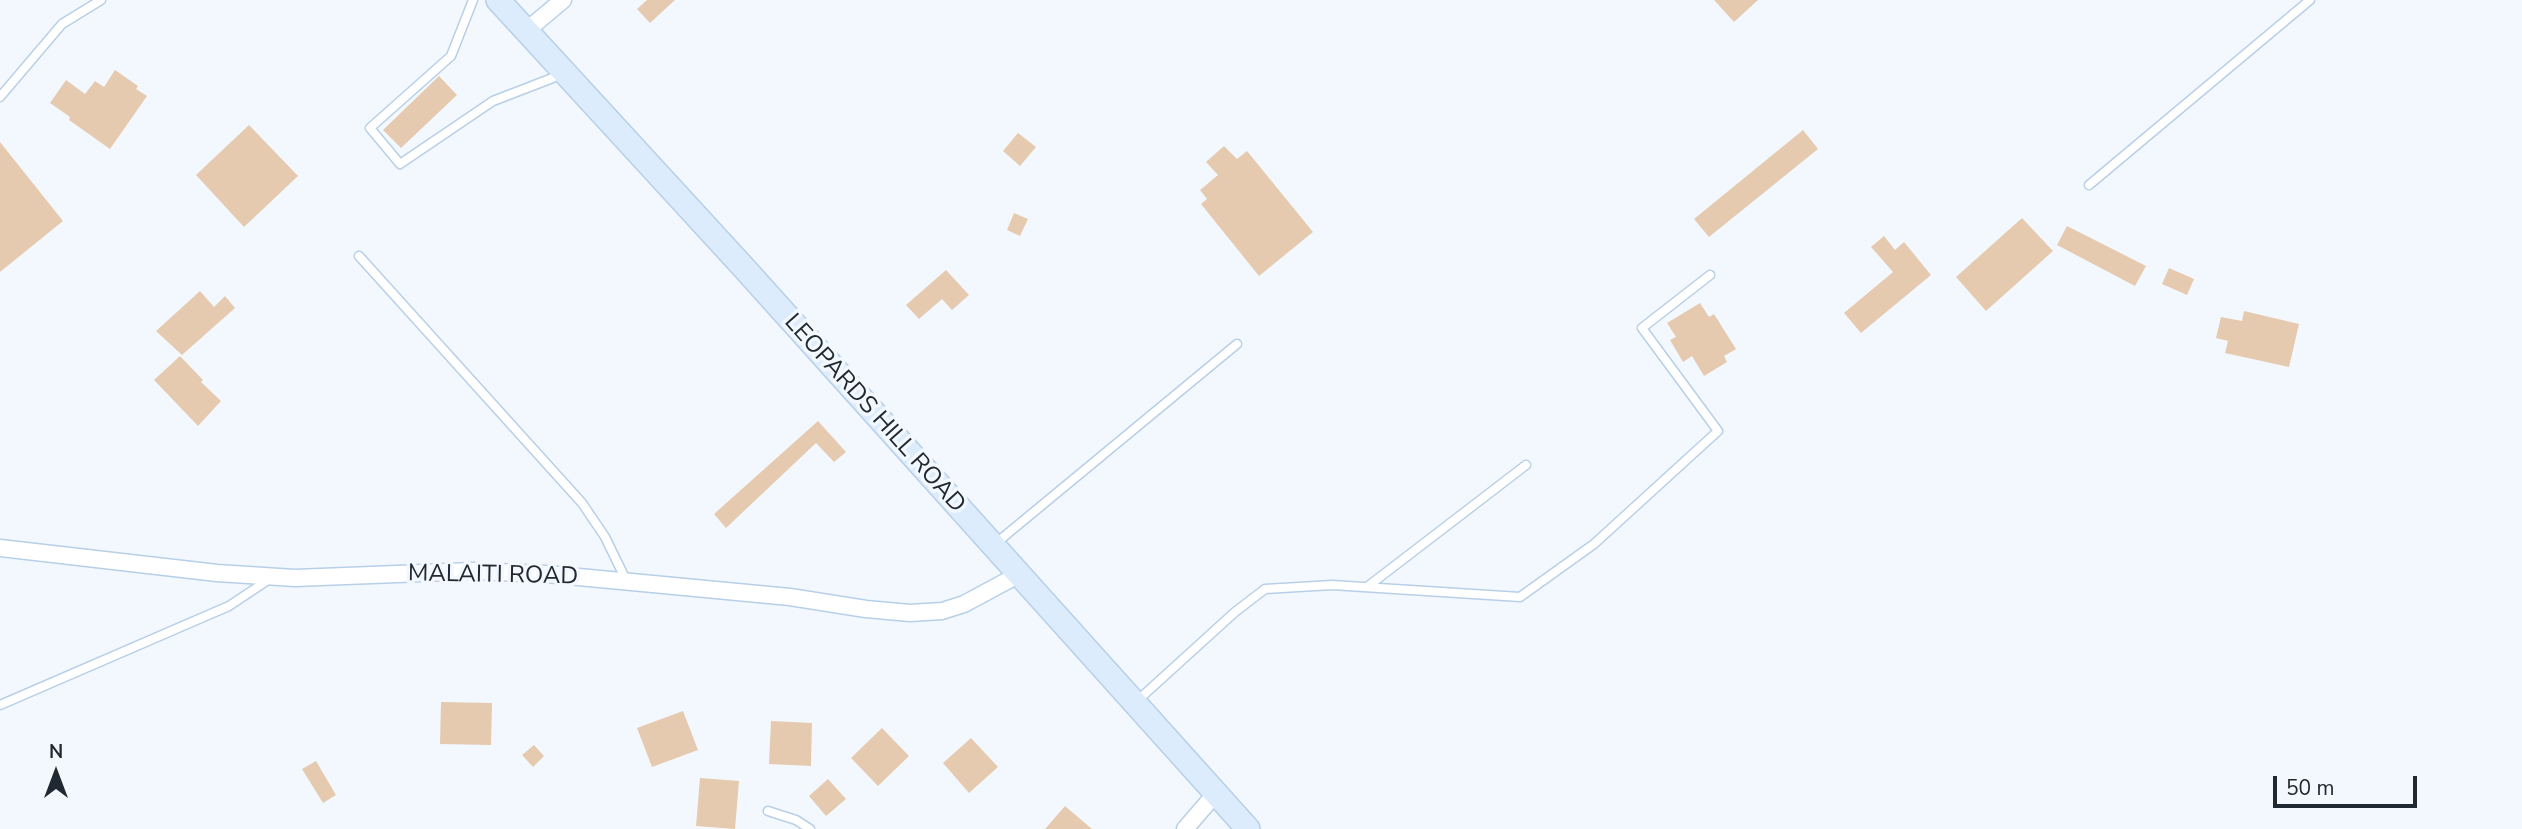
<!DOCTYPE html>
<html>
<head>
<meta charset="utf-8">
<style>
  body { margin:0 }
  #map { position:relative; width:2522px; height:829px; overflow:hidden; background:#f3f8fe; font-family:"Nunito Sans",sans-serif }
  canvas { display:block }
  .north { position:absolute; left:21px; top:738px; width:70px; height:70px; -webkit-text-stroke:5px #f3f8fe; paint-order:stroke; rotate:0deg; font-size:19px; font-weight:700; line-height:28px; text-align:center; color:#202932 }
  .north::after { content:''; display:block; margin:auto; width:24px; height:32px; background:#202932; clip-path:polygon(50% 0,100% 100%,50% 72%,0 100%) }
  .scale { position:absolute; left:2273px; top:776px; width:144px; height:32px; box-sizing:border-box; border:4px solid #202932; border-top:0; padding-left:9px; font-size:21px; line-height:24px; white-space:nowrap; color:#202932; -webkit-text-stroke:5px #f3f8fe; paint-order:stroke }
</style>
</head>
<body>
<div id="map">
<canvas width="2522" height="829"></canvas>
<div class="north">N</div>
<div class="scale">50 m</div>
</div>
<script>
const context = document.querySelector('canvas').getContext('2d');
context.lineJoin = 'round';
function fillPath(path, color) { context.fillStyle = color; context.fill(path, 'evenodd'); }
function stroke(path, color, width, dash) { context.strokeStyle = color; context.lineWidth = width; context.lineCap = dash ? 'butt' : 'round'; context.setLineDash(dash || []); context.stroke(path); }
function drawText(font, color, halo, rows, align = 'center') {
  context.font = font + ' "Nunito Sans",sans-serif'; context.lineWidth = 7; context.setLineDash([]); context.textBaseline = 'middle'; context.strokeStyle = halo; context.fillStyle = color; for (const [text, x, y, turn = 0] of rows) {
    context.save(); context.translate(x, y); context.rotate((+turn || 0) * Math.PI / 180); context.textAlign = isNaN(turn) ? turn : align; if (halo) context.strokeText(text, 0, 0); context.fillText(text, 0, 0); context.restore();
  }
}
const building = new Path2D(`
  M647,0H675L650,23L637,9Z
  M1714,0H1758L1734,22Z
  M115,70L138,86L136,89L147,96L110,149L69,120L70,117L50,103L66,80L85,94L95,81L104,87Z
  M439,76L457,95L401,148L383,130Z
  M249,125L298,176L244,227L196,175Z
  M1803,130L1818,149L1709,237L1694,219Z
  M1018,133L1036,147L1020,166L1003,151Z
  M0,142L63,221L0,272Z
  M1224,146L1237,159L1247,151L1313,232L1259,276L1201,204L1207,199L1200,190L1218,175L1206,162Z
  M1014,213L1028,219L1020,236L1007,230Z
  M2022,218L2053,251L1986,311L1956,277Z
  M2067,226L2146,266L2135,286L2057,245Z
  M1884,236L1895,250L1904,242L1931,275L1861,333L1844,313L1893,272L1871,247Z
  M2169,268L2194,279L2187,295L2162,284Z
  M946,270L969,295L952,310L942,299L919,319L906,305Z
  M200,291L214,307L225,296L235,308L182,355L156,331Z
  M1700,303L1709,317L1714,314L1736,349L1724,356L1727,362L1704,376L1692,356L1683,362L1670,340L1676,337L1667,323Z
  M2244,311L2299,324L2289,367L2225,353L2228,341L2216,338L2221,317L2242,321Z
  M180,356L203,380L201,382L221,401L198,426L154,380Z
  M818,421L846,452L834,462L816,443L726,528L714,514Z
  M441,702L492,703L491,745L440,744Z
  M683,711L698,750L652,767L637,728Z
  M771,721L812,723L811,766L769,764Z
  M882,728L909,756L878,786L851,758Z
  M971,738L998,767L969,793L943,763Z
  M534,745L544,756L533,767L522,755Z
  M316,761L336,795L323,803L302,769Z
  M700,778L739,781L735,829L696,826Z
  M828,779L846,799L826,816L809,796Z
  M1065,806L1092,829H1045Z`);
const lane = new Path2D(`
  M473,0L451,56L370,128L400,164L493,101L563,74
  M0,97L62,24L101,0
  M2089,185L2310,0
  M359,256L582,503L605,537L627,582
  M995,544L1237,344
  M1367,587L1526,465
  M1137,701L1235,612L1265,589L1332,585L1520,597L1594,544L1718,431L1642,328L1710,275
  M0,705L229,606L271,578
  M768,811L796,820L810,829`);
const street = new Path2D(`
  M526,31L563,0
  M0,548L217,573L295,578L473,571L547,574L790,597L866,609L910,613L942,611L964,604L1018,575
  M1185,829L1216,793`);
const secondary = new Path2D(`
  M498,0L745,269L1248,829`);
const streetNames = [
  ["LEOPARDS HILL ROAD",874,414,48],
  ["MALAITI ROAD",493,576,1]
];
fillPath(building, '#e5caaf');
stroke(lane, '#b7cfe8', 11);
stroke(street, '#b7cfe8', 19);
stroke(secondary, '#b7cfe8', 26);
stroke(lane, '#fff', 8);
stroke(street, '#fff', 16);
stroke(secondary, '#ddecfc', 23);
drawText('24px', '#202932', '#f3f8fe', streetNames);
</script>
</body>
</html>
